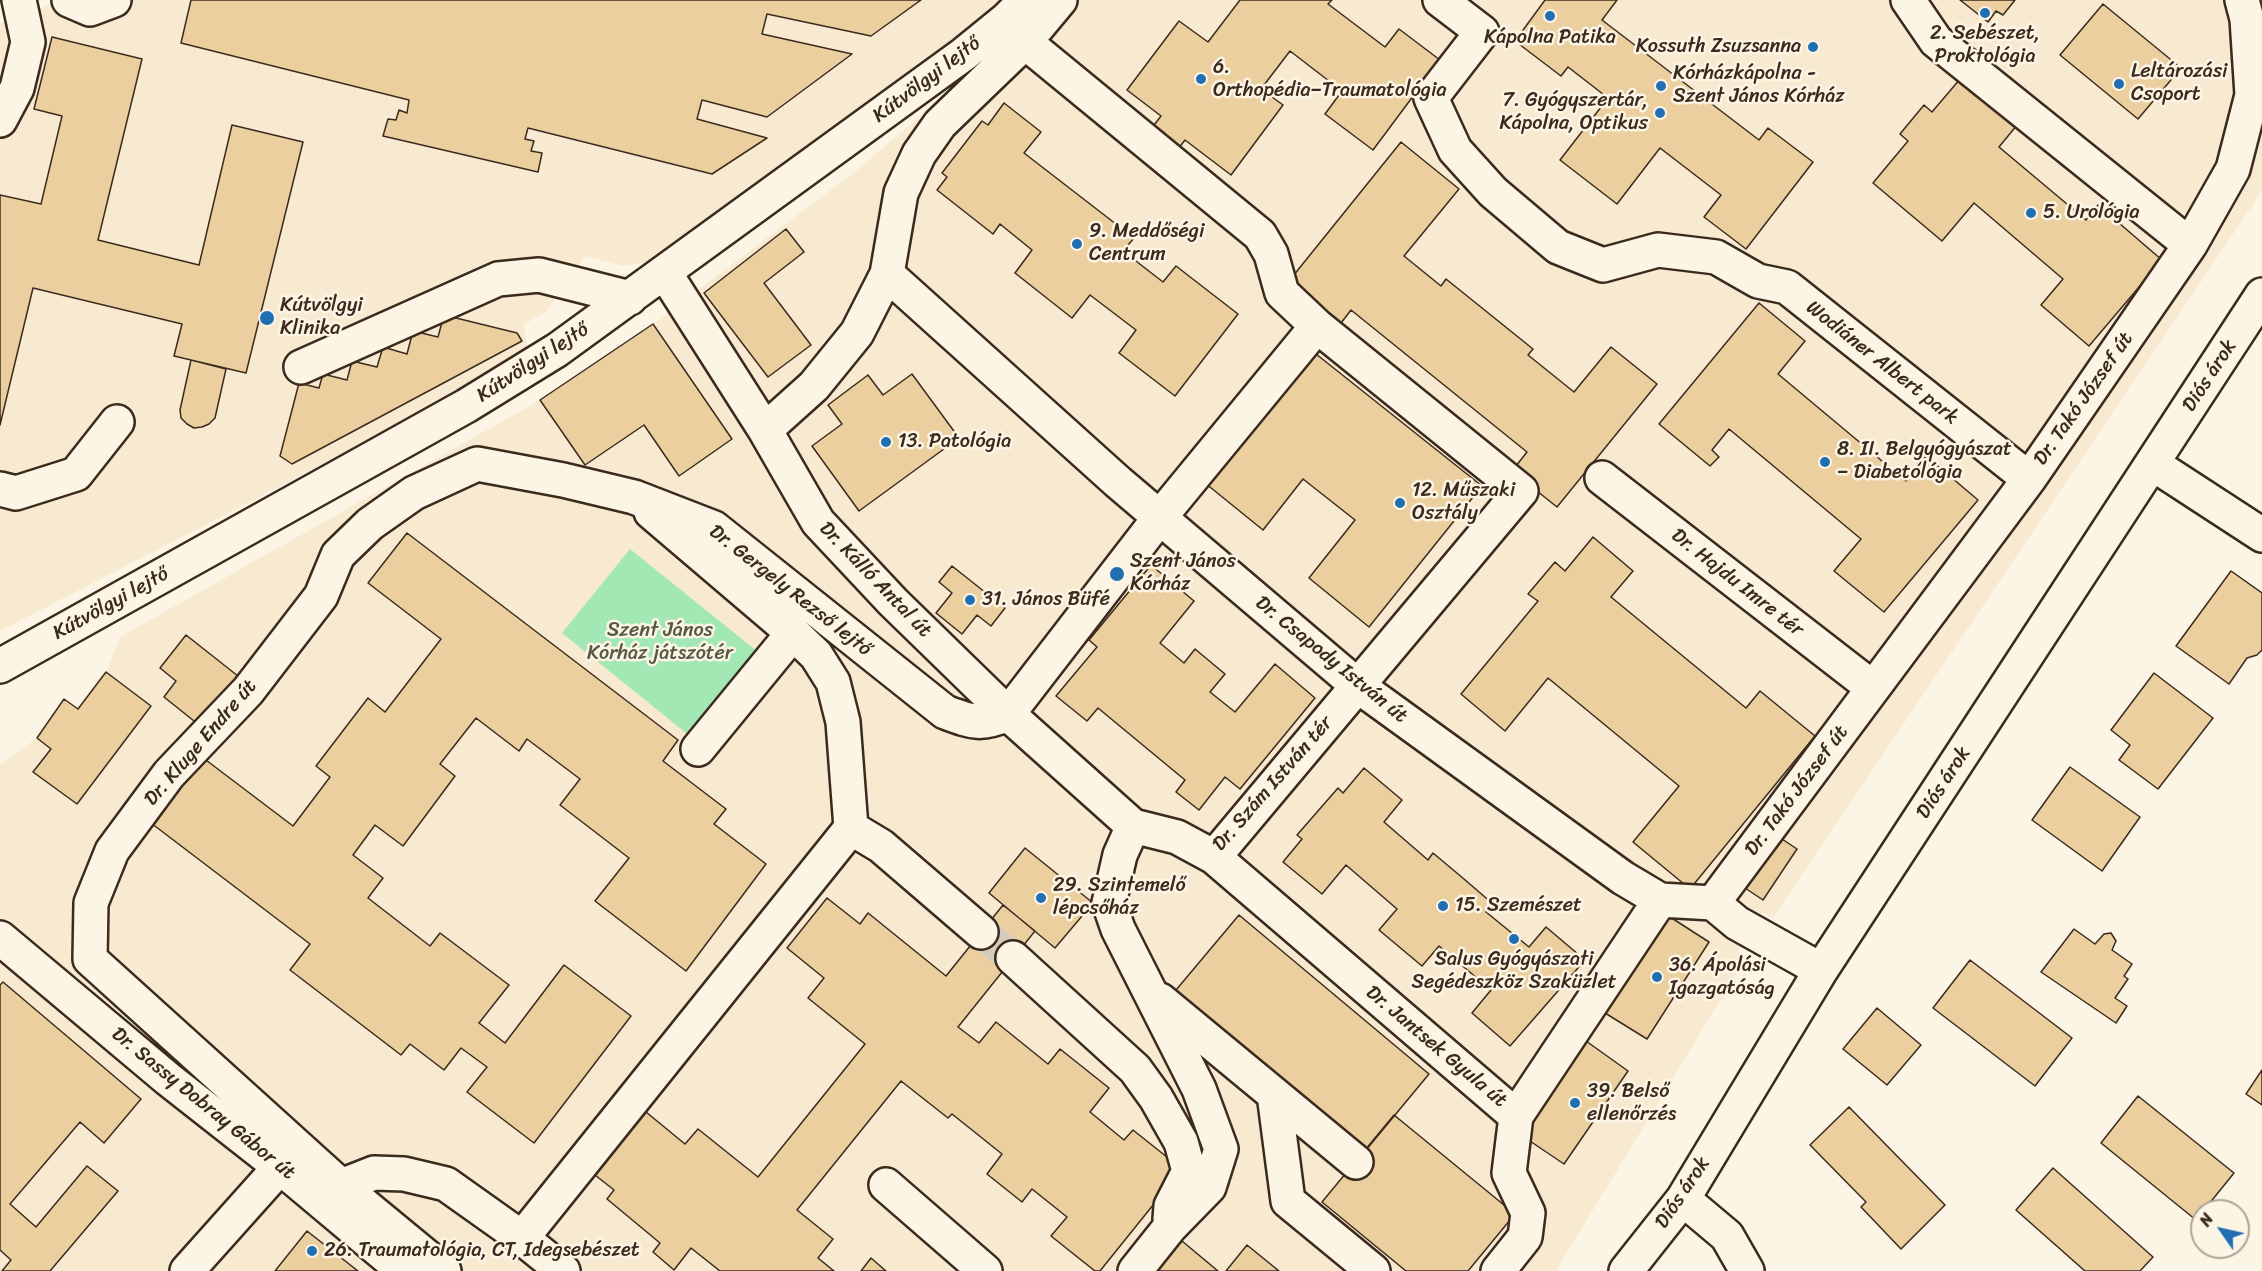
<!DOCTYPE html>
<html>
<head>
<meta charset="utf-8">
<style>
  body { margin:0 }
  #map { position:relative; width:2262px; height:1271px; overflow:hidden; background:#fcf5e5; font-family:Sriracha,sans-serif }
  canvas { display:block }
  .north { position:absolute; left:2190px; top:1199px; width:60px; height:60px; box-sizing:border-box; background:#fcf5e5; border:2px solid #afa495; border-radius:50%; rotate:304deg; font-size:16px; font-weight:700; line-height:24px; text-align:center; color:#3b2a1e }
  .north::after { content:''; display:block; margin:auto; width:21px; height:27px; background:#1f6fb2; clip-path:polygon(50% 0,100% 100%,50% 72%,0 100%) }
</style>
</head>
<body>
<div id="map">
<canvas width="2262" height="1271"></canvas>
<div class="north">N</div>
</div>
<script>
const context = document.querySelector('canvas').getContext('2d');
context.lineJoin = 'round';
function fillPath(path, color) { context.fillStyle = color; context.fill(path, 'evenodd'); }
function stroke(path, color, width, dash) { context.strokeStyle = color; context.lineWidth = width; context.lineCap = dash ? 'butt' : 'round'; context.setLineDash(dash || []); context.stroke(path); }
function drawText(font, color, halo, rows, align = 'center') {
  context.font = font + ' Sriracha,sans-serif'; context.lineWidth = 5; context.setLineDash([]); context.textBaseline = 'middle'; context.strokeStyle = halo; context.fillStyle = color; for (const [text, x, y, turn = 0] of rows) {
    context.save(); context.translate(x, y); context.rotate((+turn || 0) * Math.PI / 180); context.textAlign = isNaN(turn) ? turn : align; if (halo) context.strokeText(text, 0, 0); context.fillText(text, 0, 0); context.restore();
  }
}
const built = new Path2D(`
  M132,0H1001L953,40L655,261L623,266L585,256L547,311L523,325L528,349L447,400L0,631V23L55,3L124,4Z
  M1043,0H2262V191L1773,918L1763,912L1738,951L1746,958L1556,1271H0V765L37,738L64,699L78,708L106,672L120,637L540,400L653,324L856,171L1003,46Z`);
const green = new Path2D(`
  M630,549L758,652L691,737L562,633Z`);
const building = new Path2D(`
  M191,0H921L871,36L767,14L762,34L852,54L767,117L702,100L697,119L767,138L712,174L528,128L525,139L534,141L531,151L542,153L538,172L383,136L388,119L396,120L399,110L407,113L409,100L181,43Z
  M1240,0H1332L1328,4L1385,47L1399,29L1440,60L1373,150L1325,114L1342,91L1290,51L1261,89L1283,105L1231,175L1185,140L1175,153L1148,133L1161,116L1127,90L1179,21L1208,42Z
  M1545,0H1617L1602,20L1759,140L1768,128L1813,162L1746,249L1704,217L1721,195L1660,148L1617,204L1560,160L1608,98L1568,67L1561,76L1515,41Z
  M1960,0H2015L2003,15L1996,11L1988,22Z
  M2103,4L2181,68L2138,119L2060,55Z
  M52,37L142,59L98,240L199,265L232,125L303,142L246,373L174,356L182,324L33,288L0,425V195L41,204L62,116L34,109Z
  M1966,72L2022,119L1999,147L2086,220L2098,205L2162,260L2089,346L2041,305L2063,279L1974,203L1942,241L1873,183L1908,141L1900,134L1924,105L1932,112Z
  M1004,103L1041,132L1024,153L1134,238L1123,251L1163,282L1176,266L1238,314L1175,396L1119,353L1136,330L1090,295L1072,318L1015,273L1032,250L1000,224L993,234L937,190L947,177L942,173L982,121L988,125Z
  M1401,142L1459,189L1404,256L1441,286L1446,279L1533,349L1528,355L1574,392L1611,347L1657,384L1557,507L1512,471L1527,452L1351,310L1341,323L1289,281Z
  M786,229L804,252L764,283L811,345L768,377L704,293Z
  M1759,303L1805,341L1778,374L1906,481L1926,456L1978,500L1884,612L1834,571L1861,539L1729,429L1712,450L1719,457L1710,466L1659,424Z
  M444,315L517,333L522,341L292,464L280,456L299,383L319,388L323,374L347,380L352,361L377,367L383,347L407,354L413,331L438,337Z
  M653,324L732,439L679,476L644,425L585,465L540,400Z
  M1311,350L1482,486L1369,627L1309,578L1355,520L1303,479L1263,530L1205,483Z
  M191,360L226,369L215,418L209,424L202,427L194,428L187,424L181,418L180,410Z
  M912,374L959,438L859,511L812,446L842,424L828,405L868,375L883,395Z
  M407,533L678,740L663,761L726,809L714,824L766,864L686,971L595,901L629,858L560,805L580,779L527,739L519,751L476,718L440,764L455,776L403,846L375,825L353,855L383,878L368,898L430,946L440,933L509,985L479,1023L505,1043L564,965L631,1016L534,1143L467,1092L487,1067L461,1048L444,1070L410,1044L401,1055L290,970L310,944L147,820L198,754L293,826L330,777L316,766L368,698L385,712L441,639L368,583Z
  M1593,537L1633,571L1611,597L1746,708L1760,691L1815,736L1690,889L1633,842L1679,786L1548,678L1505,731L1461,694L1538,601L1528,594L1555,562L1565,571Z
  M1151,565L1194,601L1160,643L1184,663L1195,649L1225,674L1210,692L1235,712L1275,664L1315,698L1240,789L1225,777L1199,810L1176,792L1185,780L1098,708L1087,721L1056,696L1097,647L1089,640Z
  M952,566L1005,608L991,626L977,615L962,634L936,613L952,593L939,582Z
  M2231,571L2262,593V650L2257,655L2247,658L2229,684L2176,646Z
  M186,635L243,680L204,729L164,697L176,681L160,668Z
  M106,672L151,706L77,804L33,772L51,749L37,738L64,699L78,709Z
  M2154,673L2213,718L2158,789L2119,760L2130,745L2111,730Z
  M2070,767L2140,817L2102,871L2032,820Z
  M1364,768L1402,800L1384,822L1428,860L1433,853L1464,879L1493,904L1486,912L1529,947L1546,927L1585,960L1510,1046L1472,1013L1491,990L1439,946L1422,966L1379,930L1397,909L1346,865L1322,894L1283,862L1302,839L1297,835L1338,788L1343,793Z
  M1776,835L1797,849L1763,900L1742,886Z
  M1025,848L1093,903L1055,948L989,893Z
  M827,898L860,924L868,913L946,976L1003,905L1035,931L958,1027L979,1043L996,1022L1048,1064L1060,1049L1109,1088L1090,1112L1124,1140L1133,1130L1182,1169L1100,1271H1095L1051,1236L1067,1217L1032,1189L1022,1202L987,1174L1002,1154L952,1114L948,1118L901,1081L797,1210L833,1239L818,1258L834,1271H720L691,1248L674,1270L653,1252L660,1243L607,1199L614,1190L595,1175L646,1112L685,1144L698,1129L758,1177L865,1044L808,998L824,978L787,948Z
  M1239,915L1429,1074L1366,1150L1176,990Z
  M1667,915L1709,942L1647,1039L1605,1013Z
  M2074,929L2095,944L2104,934L2111,933L2116,941L2112,950L2132,964L2124,976L2128,979L2115,998L2127,1006L2116,1023L2041,972Z
  M1970,960L2072,1038L2035,1086L1933,1008Z
  M3,982L141,1099L104,1143L80,1122L10,1204L36,1227L87,1166L118,1191L50,1271H2L11,1260L0,1250V985Z
  M1877,1008L1921,1045L1887,1085L1843,1049Z
  M1586,1041L1628,1071L1564,1164L1521,1135Z
  M2262,1070V1105L2246,1094Z
  M2138,1096L2234,1173L2196,1220L2101,1143Z
  M1849,1107L1945,1205L1901,1249L1861,1207L1866,1202L1810,1145Z
  M1394,1115L1515,1214L1468,1271H1406L1322,1202Z
  M2053,1168L2153,1257L2140,1271H2085L2016,1210Z
  M307,1231L358,1271H275Z
  M1182,1241L1218,1271H1157Z
  M1247,1245L1279,1271H1226Z
  M871,1258L886,1271H861Z`);
const minorTunnel = new Path2D(`
  M981,932L1013,958`);
const minor = new Path2D(`
  M69,0L90,9L114,0
  M1440,0L1482,32L1431,98L1455,150L1493,192L1558,247L1603,265L1658,250L1716,257L1758,281L1787,287L2029,479
  M1908,0L1936,41L2190,245
  M1025,42L1260,235L1271,254L1282,293L1317,326L1521,491L1214,857
  M0,120L17,88L28,42L19,0
  M665,273L765,430L818,522L893,602L1008,714L1133,826L1177,837L1214,857L1516,1116
  M887,274L1118,482L1358,686L1623,878L1660,900L1713,903L1737,923L1821,970
  M301,367L498,279L539,275L630,298
  M765,430L814,386L857,333L887,274L901,193L919,154L940,124L1025,42L1060,0
  M2153,464L2262,535
  M1602,478L1873,688
  M0,489L16,493L76,474L117,422
  M0,666L466,406L557,350L964,54L1007,19L1026,0
  M698,749L793,633
  M1133,826L1120,855L1109,903L1118,929L1199,1089L1221,1149L1209,1187L1170,1227L1135,1271
  M851,828L881,846L981,932
  M1713,903L2029,479L2190,245L2233,169L2252,95L2247,19L2242,0
  M0,938L168,1079L280,1167L404,1271
  M1013,958L1135,1069L1156,1098L1181,1142L1189,1171L1171,1206L1170,1219
  M1160,1000L1356,1162
  M1274,1094L1288,1201L1373,1271
  M886,1185L985,1271
  M341,1186L374,1173L404,1174L446,1184L522,1238L563,1271
  M1683,1199L1727,1236L1747,1271
  M522,1238L851,828L843,722L833,682L816,655L793,633L651,512
  M187,1271L280,1167
  M444,1271L341,1186L90,959L91,903L112,851L169,774L248,691L321,596L338,555L370,524L414,493L477,464L563,480L634,497L714,528L945,712C972,722 981,726 1008,714L1160,517L1317,326
  M1498,1271L1525,1237L1528,1213L1509,1173L1516,1116L1660,900
  M1626,1271L1683,1199L1821,970L2262,295`);
const markers = [
  [1985,13,6,"#1f6fb2"],
  [1550,16,6,"#1f6fb2"],
  [1813,47,6,"#1f6fb2"],
  [1201,79,6,"#1f6fb2"],
  [2119,84,6,"#1f6fb2"],
  [1661,86,6,"#1f6fb2"],
  [1660,113,6,"#1f6fb2"],
  [2031,213,6,"#1f6fb2"],
  [1077,244,6,"#1f6fb2"],
  [267,318,8,"#1f6fb2"],
  [886,442,6,"#1f6fb2"],
  [1825,462,6,"#1f6fb2"],
  [1400,503,6,"#1f6fb2"],
  [1117,574,8,"#1f6fb2"],
  [970,600,6,"#1f6fb2"],
  [1041,898,6,"#1f6fb2"],
  [1443,906,6,"#1f6fb2"],
  [1514,939,6,"#1f6fb2"],
  [1657,977,6,"#1f6fb2"],
  [1575,1103,6,"#1f6fb2"],
  [312,1251,6,"#1f6fb2"]
];
const poiNames = [
  ["2. Sebészet,",1985,34,"center"],
  ["Proktológia",1985,57,"center"],
  ["Kápolna Patika",1550,38,"center"],
  ["Kossuth Zsuzsanna",1801,47,"right"],
  ["6.",1213,68],
  ["Orthopédia–Traumatológia",1213,91],
  ["Leltározási",2131,72],
  ["Csoport",2131,95],
  ["Kórházkápolna -",1673,74],
  ["Szent János Kórház",1673,97],
  ["7. Gyógyszertár,",1648,101,"right"],
  ["Kápolna, Optikus",1648,124,"right"],
  ["5. Urológia",2043,213],
  ["9. Meddőségi",1089,232],
  ["Centrum",1089,255],
  ["Kútvölgyi",280,306],
  ["Klinika",280,329],
  ["13. Patológia",898,442],
  ["8. II. Belgyógyászat",1837,450],
  ["– Diabetológia",1837,473],
  ["12. Műszaki",1412,491],
  ["Osztály",1412,514],
  ["Szent János",1130,562],
  ["Kórház",1130,585],
  ["31. János Büfé",982,600],
  ["29. Szintemelő",1053,886],
  ["lépcsőház",1053,909],
  ["15. Szemészet",1455,906],
  ["Salus Gyógyászati",1514,960,"center"],
  ["Segédeszköz Szaküzlet",1514,983,"center"],
  ["36. Ápolási",1669,966],
  ["Igazgatóság",1669,989],
  ["39. Belső",1587,1092],
  ["ellenőrzés",1587,1115],
  ["26. Traumatológia, CT, Idegsebészet",324,1251]
];
const streetNames = [
  ["Kútvölgyi lejtő",927,80,-37],
  ["Kútvölgyi lejtő",533,363,-33],
  ["Wodiáner Albert park",1882,363,38],
  ["Diós árok",2210,376,-57],
  ["Dr. Takó József út",2084,399,-55],
  ["Dr. Kálló Antal út",875,580,46],
  ["Dr. Hajdu Imre tér",1737,583,38],
  ["Dr. Gergely Rezső lejtő",790,591,38],
  ["Kútvölgyi lejtő",111,604,-29],
  ["Dr. Csapody István út",1331,660,39],
  ["Dr. Kluge Endre út",201,743,-49],
  ["Diós árok",1944,783,-57],
  ["Dr. Szám István tér",1273,784,-49],
  ["Dr. Takó József út",1797,791,-53],
  ["Dr. Jantsek Gyula út",1436,1047,40],
  ["Dr. Sassy Dobray Gábor út",203,1104,39],
  ["Diós árok",1683,1193,-56]
];
const parkNames = [
  ["Szent János",660,631],
  ["Kórház játszótér",660,654]
];
fillPath(built, '#f7ead0');
fillPath(green, '#a3e8b4');
fillPath(building, '#ebcf9f');
stroke(building, '#3b2a1e', 1.5);
stroke(minorTunnel, '#d5ccbd', 33, [33, 16]);
stroke(minor, '#3b2a1e', 38);
stroke(minor, '#fcf5e5', 33);
for (const [x, y, r, color] of markers) { const dot = new Path2D(); dot.arc(x, y, r, 0, 2 * Math.PI); context.fillStyle = color; context.fill(dot); stroke(dot, '#fcf5e5', 2); }
drawText('20px', '#3b2a1e', '#fcf5e5', poiNames, 'left');
drawText('20px', '#3b2a1e', '#fcf5e5', streetNames);
drawText('20px', '#555a44', '#fcf5e5', parkNames);
</script>
</body>
</html>
